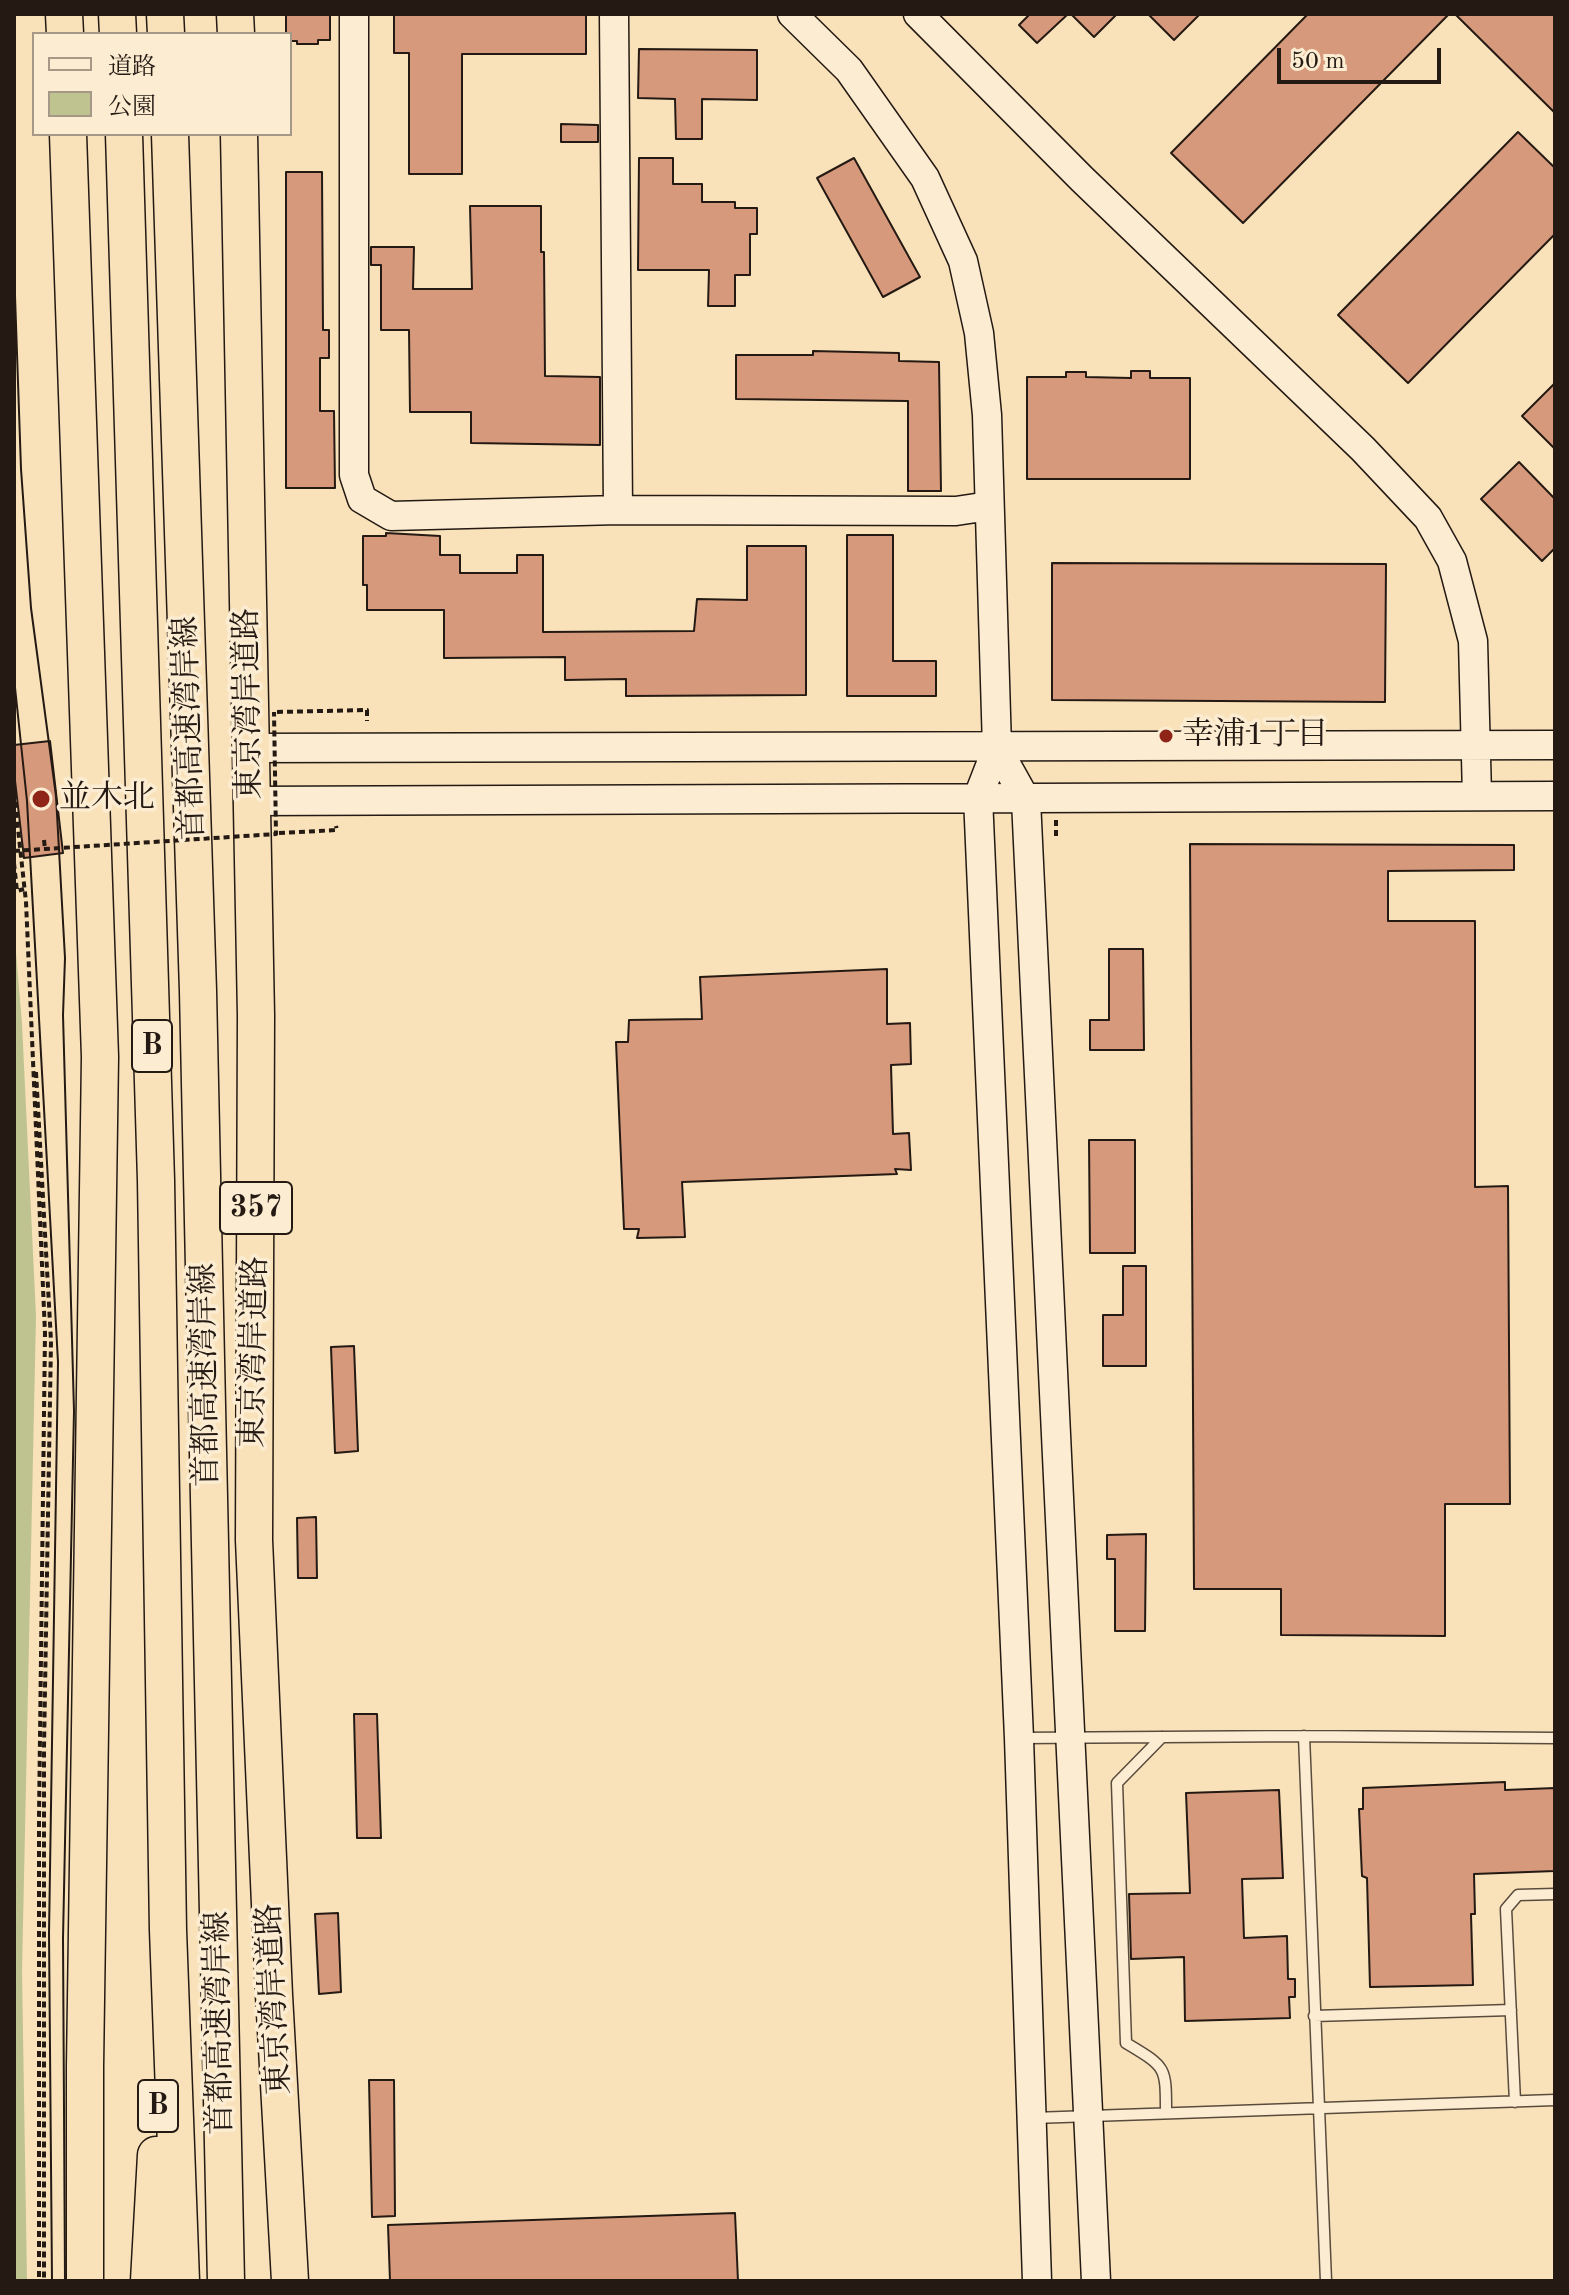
<!DOCTYPE html>
<html>
<head>
<meta charset="utf-8">
<style>
  body { margin:0 }
  #map { position:relative; width:1569px; height:2295px; overflow:hidden; background:#f9e2ba; font-family:"Old Standard TT","Noto Serif JP",serif }
  canvas { display:block }
  .frame { position:absolute; inset:0; border:16px solid #241a13; pointer-events:none }
  .legend { position:absolute; left:32px; top:32px; width:260px; height:104px; box-sizing:border-box; background:#fbecd2; border:2px solid #a59886; margin:0; padding:10px 14px; list-style:none; font-size:24px; color:#241a13 }
  .legend li { display:flex; align-items:center; gap:16px; height:40px }
  .legend b { width:40px; border:2px solid #a59886 }
  .scale { position:absolute; left:1277px; top:48px; width:164px; height:36px; box-sizing:border-box; border:4px solid #241a13; border-top:0; padding-left:10px; font-size:24px; line-height:28px; white-space:nowrap; color:#241a13; -webkit-text-stroke:6px #fbecd2; paint-order:stroke }
</style>
</head>
<body>
<div id="map">
<canvas width="1569" height="2295"></canvas>
<div class="frame"></div>
<ul class="legend">
<li><b style="height:10px;background:#fbecd2"></b>道路</li>
<li><b style="height:22px;background:#bfc38f"></b>公園</li>
</ul>
<div class="scale">50 m</div>
</div>
<script>
const context = document.querySelector('canvas').getContext('2d');
context.lineJoin = 'round';
function fillPath(path, color) { context.fillStyle = color; context.fill(path, 'evenodd'); }
function stroke(path, color, width, dash) { context.strokeStyle = color; context.lineWidth = width; context.lineCap = dash ? 'butt' : 'round'; context.setLineDash(dash || []); context.stroke(path); }
function drawText(font, color, halo, rows, align = 'center') {
  context.font = font + ' "Old Standard TT","Noto Serif JP",serif'; context.lineWidth = 7; context.setLineDash([]); context.textBaseline = 'middle'; context.strokeStyle = halo; context.fillStyle = color; for (const [text, x, y, turn = 0] of rows) {
    context.save(); context.translate(x, y); context.rotate((+turn || 0) * Math.PI / 180); context.textAlign = isNaN(turn) ? turn : align; if (halo) context.strokeText(text, 0, 0); context.fillText(text, 0, 0); context.restore();
  }
}
const green = new Path2D(`
  M14,928L22,1024L36,1316L22,1971L27,2281H14Z`);
const building = new Path2D(`
  M286,14H330V40H318V44H297V41H290V34H286Z
  M394,14H586V54H462V174H409V53H394Z
  M1030,14H1068L1037,43L1019,25Z
  M1071,14H1117L1094,37Z
  M1148,14H1200L1174,40Z
  M1308,14H1449L1243,223L1171,153Z
  M1455,14H1555V113Z
  M639,49L757,50V100L702,99V139H676L675,99L638,98Z
  M561,124L598,125V142H561Z
  M1518,132L1555,168V234L1408,383L1338,315Z
  M639,158H673V184H702V202H735V208H757V234H750V275H735V306H708L709,270H638Z
  M854,158L920,277L883,297L817,178Z
  M286,172H322L323,330H329V358H320V411H334L335,488H286Z
  M470,206H541V252H544L545,376L600,377V445L471,443V412H410L409,330H381V265H371V247H414L413,289H472Z
  M813,351L899,353V361L939,362L941,491H908V401L736,399V355H813Z
  M1131,371H1150V378H1190V479H1027V377H1066V372H1086V377L1131,378Z
  M1555,383V449L1522,416Z
  M1519,462L1555,499V548L1542,561L1481,499Z
  M386,533L440,536V555H460V573H517V555H543V632L694,631L697,599L747,600V546H806V695L626,696V679L565,680V657L444,658V610H367V585H363V536H386Z
  M847,535H893V661H936V696H847Z
  M1052,563L1386,564L1385,702L1052,700Z
  M50,741L63,853L24,858L14,772V745Z
  M1190,844L1514,845V870L1388,871V921H1475V1187L1508,1186L1510,1504H1445V1636L1281,1635V1589H1194Z
  M1109,949H1143L1144,1050H1090V1020H1109Z
  M887,969V1024L910,1023L911,1064L891,1065L893,1134L909,1133L911,1170L895,1169L897,1174L682,1182L685,1237L637,1238L639,1229H624L616,1042H628L629,1020L702,1019L700,977Z
  M1089,1140H1135V1253H1090Z
  M1123,1266H1146V1366H1103V1315H1123Z
  M354,1346L358,1451L335,1453L331,1347Z
  M316,1517L317,1578H298L297,1518Z
  M1146,1534L1145,1631H1115V1559H1107V1535Z
  M354,1714H377L381,1838H357Z
  M1505,1782V1790L1555,1788V1871L1474,1874L1475,1914H1471L1473,1985L1370,1987L1367,1878L1362,1876L1359,1809H1363V1788Z
  M1279,1790L1283,1878L1242,1879L1244,1938L1287,1936L1288,1979H1295V1997H1289L1290,2018L1185,2021L1184,1957L1131,1959L1129,1894L1190,1893L1186,1793Z
  M338,1913L341,1992L319,1994L315,1914Z
  M369,2080H394L395,2216L372,2217Z
  M735,2213L738,2281H390L388,2225Z`);
const path = new Path2D(`
  M277,712L367,710V721
  M14,792L26,902L45,1333L39,1817V2281
  M1056,820V840
  M279,833L337,830L336,826
  M44,840L45,849
  M14,863L17,891L24,889
  M36,1072L51,1341L44,1748V2281`);
const lane = new Path2D(`
  M1304,1736L1326,2281
  M1162,1737L1117,1783L1126,2043C1166,2067 1166,2066 1166,2112
  M1021,1738L1304,1736L1555,1738
  M1314,2016L1511,2010
  M1515,2102L1506,1909L1518,1895L1555,1894
  M1033,2118L1555,2100`);
const secondary = new Path2D(`
  M354,14V475L362,499L391,516L618,510L956,511L989,506
  M614,14L618,510
  M792,14L849,70L925,178L963,261L979,333L987,415L997,748L978,797L1019,1738L1037,2281
  M918,14L1082,179L1363,449L1428,518L1452,561L1473,641L1477,796
  M250,748L1555,745
  M997,748L1026,800L1096,2281
  M251,801L1555,796`);
const highway = new Path2D(`
  M64,14L65,34
  M117,14L118,34
  M165,14L166,34
  M235,14L236,34
  M68,134L100,1057L85,2066V2281
  M124,134L156,1180L168,1930L181,2281
  M170,134L198,991L226,2281
  M239,134L256,1016L254,1540L274,1995L290,2281
  M149,2281L156,2155`);
const tram = new Path2D(`
  M14,267L21,469L31,608L56,796L65,958L63,1015L74,1411L63,1938L65,2281
  M14,678L27,801L58,1362L49,1933L52,2281`);
const pathBridge = new Path2D(`
  M14,851L276,834L274,712`);
const markers = [
  [1166,736,8,"#8f2418"],
  [41,799,10,"#8f2418"]
];
const shields = [
  [152,1046,40],
  [256,1208,72],
  [158,2106,40]
];
const shieldNames = [
  ["B",152,1046],
  ["357",256,1208],
  ["B",158,2106]
];
const streetNames = [
  ["東京湾岸道路",249,704,-91],
  ["首都高速湾岸線",190,728,-92],
  ["東京湾岸道路",255,1352,-89],
  ["首都高速湾岸線",206,1375,-91],
  ["東京湾岸道路",275,1999,-93],
  ["首都高速湾岸線",220,2023,-91]
];
const poiNames = [
  ["幸浦1丁目",1182,736],
  ["並木北",59,799]
];
fillPath(green, '#bfc38f');
fillPath(building, '#d7997b');
stroke(building, '#241a13', 2);
stroke(lane, '#594c3d', 13);
stroke(secondary, '#241a13', 31);
stroke(highway, '#241a13', 39);
stroke(path, '#241a13', 4, [6, 4]);
stroke(lane, '#fbecd2', 10);
stroke(secondary, '#fbecd2', 28);
stroke(highway, '#f9e2ba', 36);
stroke(tram, '#241a13', 2);
stroke(pathBridge, '#241a13', 4, [6, 4]);
for (const [x, y, r, color] of markers) { const dot = new Path2D(); dot.arc(x, y, r, 0, 2 * Math.PI); context.fillStyle = color; context.fill(dot); stroke(dot, '#fbecd2', 3); }
for (const [x, y, w] of shields) { const box = new Path2D(); box.roundRect(x - w / 2, y - 26, w, 52, 6); context.fillStyle = '#fbecd2'; context.fill(box); stroke(box, '#241a13', 2); }
drawText('bold 30px', '#241a13', null, shieldNames);
drawText('32px', '#241a13', '#fbecd2', streetNames);
drawText('32px', '#241a13', '#fbecd2', poiNames, 'left');
</script>
</body>
</html>
